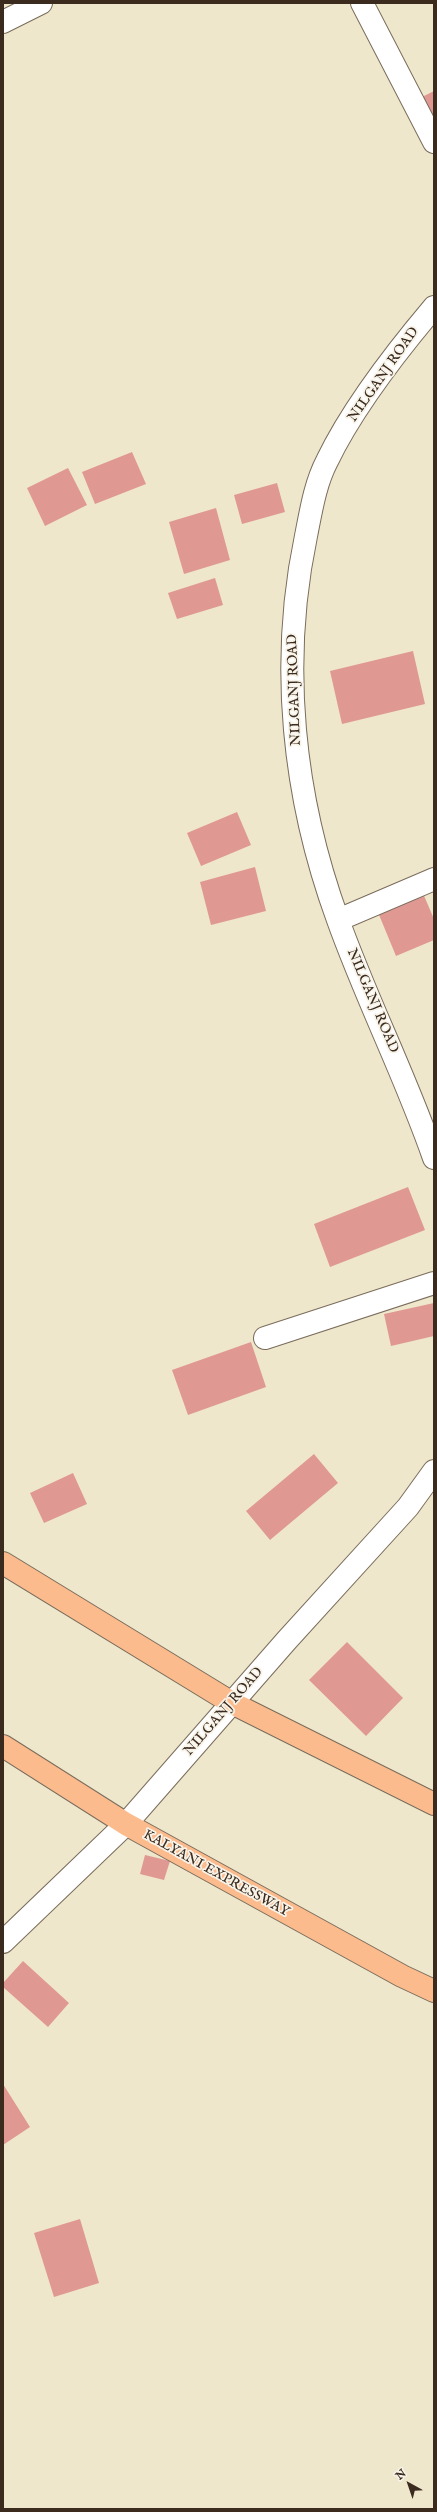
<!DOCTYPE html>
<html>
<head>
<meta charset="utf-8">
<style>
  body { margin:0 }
  #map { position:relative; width:437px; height:2512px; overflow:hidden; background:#eee7cc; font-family:"IM FELL English",serif }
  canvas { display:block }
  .frame { position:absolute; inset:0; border:4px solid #3b2a1e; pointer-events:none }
  .north { position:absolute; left:389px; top:2464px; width:40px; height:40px; -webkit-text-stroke:3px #f7f3e8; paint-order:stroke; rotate:320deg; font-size:11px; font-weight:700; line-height:16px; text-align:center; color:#3b2a1e }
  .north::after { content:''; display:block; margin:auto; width:14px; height:18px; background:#3b2a1e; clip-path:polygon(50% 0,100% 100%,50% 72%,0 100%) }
</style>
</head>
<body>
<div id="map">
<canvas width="437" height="2512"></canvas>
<div class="frame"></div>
<div class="north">N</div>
</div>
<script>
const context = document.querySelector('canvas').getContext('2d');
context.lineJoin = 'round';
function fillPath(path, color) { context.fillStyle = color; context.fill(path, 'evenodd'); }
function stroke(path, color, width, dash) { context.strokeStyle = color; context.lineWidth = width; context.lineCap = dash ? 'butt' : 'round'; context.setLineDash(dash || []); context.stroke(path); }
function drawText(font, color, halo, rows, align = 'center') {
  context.font = font + ' "IM FELL English",serif'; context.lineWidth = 3.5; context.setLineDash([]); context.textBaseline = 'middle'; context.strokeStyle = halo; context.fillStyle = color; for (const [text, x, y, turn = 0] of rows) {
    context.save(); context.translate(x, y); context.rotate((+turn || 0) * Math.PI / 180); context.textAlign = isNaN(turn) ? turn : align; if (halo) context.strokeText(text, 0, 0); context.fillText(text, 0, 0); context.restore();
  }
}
const building = new Path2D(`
  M434,91V130L418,99Z
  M132,452L146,484L95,504L82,472Z
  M68,468L87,505L45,526L27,488Z
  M277,483L285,512L242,524L234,495Z
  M216,508L230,560L184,574L169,522Z
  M215,578L223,605L177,619L168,593Z
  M413,651L425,704L342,724L330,671Z
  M237,812L251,845L201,866L187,833Z
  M255,867L266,911L211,925L200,882Z
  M422,891L434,919V940L396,956L377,910Z
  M408,1187L425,1230L330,1267L314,1224Z
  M434,1303V1336L391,1346L384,1314Z
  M251,1342L266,1387L188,1415L172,1370Z
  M314,1454L338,1483L270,1540L246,1511Z
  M73,1473L87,1504L44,1523L30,1493Z
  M347,1642L403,1698L366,1736L309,1680Z
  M145,1855L170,1861L164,1880L140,1874Z
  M23,1961L69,2003L48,2027L3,1987V1983Z
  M3,2084L30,2127L3,2145Z
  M80,2219L99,2283L54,2297L34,2233Z`);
const minor = new Path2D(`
  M362,3L434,142
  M3,22L41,3
  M434,307C396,352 352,409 327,461C315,484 311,511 306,536C279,664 293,797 338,920C367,1001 406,1077 434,1158
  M338,920L434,879
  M265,1338L434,1283
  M3,1942L126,1824L287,1640L408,1507L434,1471`);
const highway = new Path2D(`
  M3,1563L232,1703L434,1804
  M3,1746L126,1824L402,1976L434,1991`);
const streetNames = [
  ["NILGANJ ROAD",384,375,-55],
  ["NILGANJ ROAD",295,690,-92],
  ["NILGANJ ROAD",372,1001,67],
  ["NILGANJ ROAD",224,1712,-49],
  ["KALYANI EXPRESSWAY",216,1874,29]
];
fillPath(building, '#e09893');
stroke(minor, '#7a6c5b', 24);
stroke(highway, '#7a6c5b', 24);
stroke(minor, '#fff', 22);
stroke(highway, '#fbbb8d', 22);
drawText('14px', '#3b2a1e', '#f7f3e8', streetNames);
</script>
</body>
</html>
